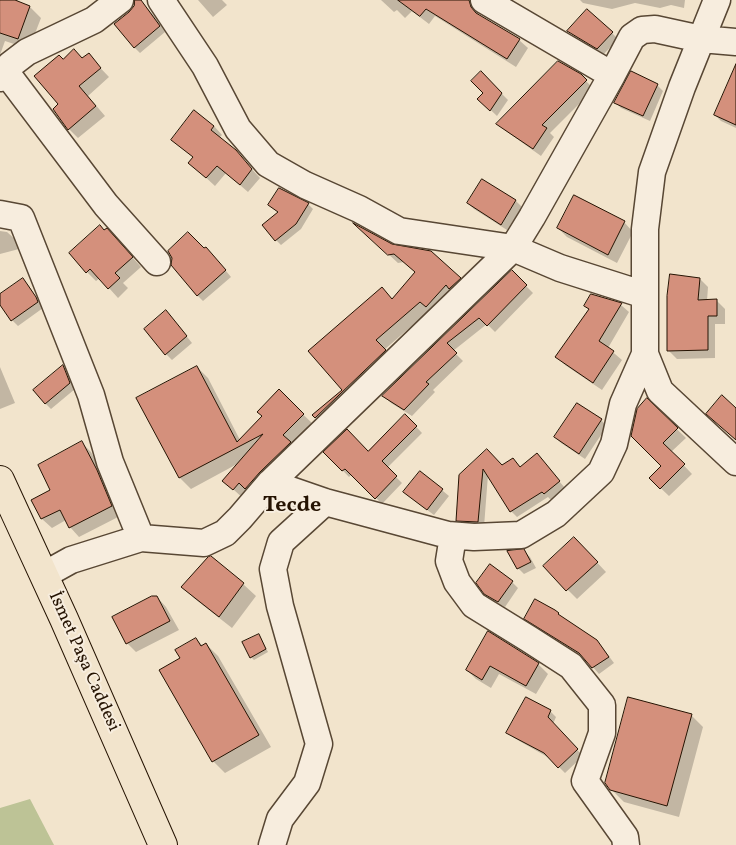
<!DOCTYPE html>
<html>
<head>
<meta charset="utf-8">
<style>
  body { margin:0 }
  canvas { display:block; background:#f2e4cc }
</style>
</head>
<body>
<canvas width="736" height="845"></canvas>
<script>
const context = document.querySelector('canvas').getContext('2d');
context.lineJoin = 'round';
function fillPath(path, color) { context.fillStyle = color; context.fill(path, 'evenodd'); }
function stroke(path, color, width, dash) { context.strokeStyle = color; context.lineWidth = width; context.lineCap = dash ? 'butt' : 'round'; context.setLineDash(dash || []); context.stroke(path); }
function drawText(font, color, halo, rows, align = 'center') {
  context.font = font + ' Vollkorn,serif'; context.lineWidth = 4; context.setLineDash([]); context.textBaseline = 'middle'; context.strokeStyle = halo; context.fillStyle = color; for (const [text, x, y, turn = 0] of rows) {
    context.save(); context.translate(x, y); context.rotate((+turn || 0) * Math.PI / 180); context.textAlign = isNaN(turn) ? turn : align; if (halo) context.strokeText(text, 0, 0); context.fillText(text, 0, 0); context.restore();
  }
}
const green = new Path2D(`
  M30,799L54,845H0V808Z`);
const shadow = new Path2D(`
  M0,0H18L17,2L30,7L41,18L29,49L5,41L0,55Z
  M136,0H140L144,4L155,17L165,32L140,53L134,47L130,12L135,7Z
  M198,0H222L227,5L213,17Z
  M381,0H468L477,9L479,16L519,40L528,48L516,67L435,16L429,24L412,11L405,18L397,10L394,12Z
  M580,0H685L684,8L671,5L660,8L635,3L612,9L583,3Z
  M569,31L612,33L618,39L604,54L575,37Z
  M88,55L109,77L88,96L105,116L78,138L69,129L54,109L60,104L83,59Z
  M481,73L508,100L497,116L479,99L484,93Z
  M580,75L594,89L550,133L554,137L541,156L506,131L498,124Z
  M657,85L663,91L650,121L621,108L615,102Z
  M736,87V128L721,121L715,115Z
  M194,112L214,126L222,135L219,138L235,151L260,178L248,192L226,173L215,186L190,163L194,158L173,140Z
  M483,180L516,201L522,207L507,230L474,209L468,203Z
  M280,189L308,204L313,209L301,229L281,245L276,240L279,213L269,205Z
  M624,222L633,232L617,263L567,237L558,228Z
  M360,228L460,279L469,287L436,315L430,310L384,350L394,360L325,426L314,415L343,390L392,300L416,273L404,262L398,263Z
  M0,231L7,232L17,241L19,249L0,254Z
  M116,239L141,267L123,283L128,288L118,298L100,278L96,281L87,272Z
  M204,250L212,254L231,277L203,301L197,295Z
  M512,272L533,293L495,332L487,324L453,351L463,361L433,390L435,392L412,416L391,403L384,396Z
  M700,279L708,287L707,301H717L725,309V324H715V358L677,359L668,350Z
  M23,280L29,286L43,308L18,326L12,320L0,303V296Z
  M592,295L621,305L629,312L608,348L622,360L602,390L565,365L557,357L589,310L585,305Z
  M172,318L192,343L172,360L166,354Z
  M63,366L69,372L75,389L51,409L45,403Z
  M0,367L15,403L0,409Z
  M197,367L208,378L240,440L263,416L279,391L314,425L245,500L224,481L239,463L191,489L180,478L138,398Z
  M647,400L686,438L671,452L692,474L669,496L650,478L662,466Z
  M405,415L422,433L387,468L402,483L382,504L352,474L349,477L325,452L368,453Z
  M601,420L607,426L585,459L561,443L555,437Z
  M82,443L91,452L106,481L120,516L79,537L70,527L66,520L52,528L42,519L33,500L52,490Z
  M487,451L502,467L513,459L521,468L542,461L565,488L551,500L548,497L517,517L511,511L488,475L484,527L463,526L457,520Z
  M420,472L449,496L434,515L411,498Z
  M574,538L606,572L577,599L544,566Z
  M524,551L530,557L536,568L524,574L518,568Z
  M211,558L243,584L256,596L232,628L195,599L183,587Z
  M512,582L518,588L505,607L492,600L485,593Z
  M157,597L166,607L179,630L136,652L127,643Z
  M526,618H562L596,641L602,647L614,663L599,674L585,658L532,624Z
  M488,633L538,664L548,674L536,694L499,674L491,688L476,679L467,670Z
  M259,635L261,638L268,652L254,660L251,657Z
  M196,639L203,646L206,644L218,656L271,747L225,773L213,761L182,658Z
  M550,711L556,717L553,724L583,756L565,773L551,759L514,738L508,732Z
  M691,715L703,727L679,817L624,802L611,789Z`);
const building = new Path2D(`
  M0,0H15L30,6L18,39L0,33Z
  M135,0H141L160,26L134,48L114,24L129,12L134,6Z
  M398,0H469L471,7L476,13L520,39L507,59L426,9L420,16Z
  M587,9L613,32L597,49L567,31Z
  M74,49L82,58L89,53L101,68L79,86L96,106L68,130L53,109L58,104L34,76L59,55L63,59Z
  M558,61L581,74L587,80L542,125L547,128L533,149L496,124Z
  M736,64V125L714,115Z
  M481,71L502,93L490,111L477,99L483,93L471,81Z
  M631,71L658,84L643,116L614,103Z
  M194,110L214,126L211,130L236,150L252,169L240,185L217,166L206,178L188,163L193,157L171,140Z
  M482,179L516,200L501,225L467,203Z
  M279,188L309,203L296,224L275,241L262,225L278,212L268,205Z
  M574,195L625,221L608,255L557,228Z
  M353,223L392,244L431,251L461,278L449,289L446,285L426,307L420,302L376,340L386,350L315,418L312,415L342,390L308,351L382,287L392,299L415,272L394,254L388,255Z
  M100,225L104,230L107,228L133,257L115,273L120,278L108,289L90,269L86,273L69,253Z
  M188,232L204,248L206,247L226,270L197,296L171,265L172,258L168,251Z
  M512,270L527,285L487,326L479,318L447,343L457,353L426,382L429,384L404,410L382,396Z
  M670,274L700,278L698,300L717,299V316H708V350L667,351V296Z
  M23,278L36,297L38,302L11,321L0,305V294Z
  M591,294L622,303L599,341L614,351L593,383L555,357L589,309L584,306Z
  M166,310L187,336L165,355L144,329Z
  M63,365L70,383L45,404L33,390Z
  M197,366L237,442L262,416L257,412L279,389L304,414L283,435L291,442L260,472L245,489L239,483L233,490L222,481L263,434L179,478L136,398Z
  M722,395L736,408V440L706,414Z
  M647,398L678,428L663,443L685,464L660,489L649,478L661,466L631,436L637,409Z
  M577,403L602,419L579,454L554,437Z
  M405,414L417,426L382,461L397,476L375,499L345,469L342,471L323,452L347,429L368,451Z
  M82,441L97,470L112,506L69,528L60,510L41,519L31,500L50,490L38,465Z
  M487,449L502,465L513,458L520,467L537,453L560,481L544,494L542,492L510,512L483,469L478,522L456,521L459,475Z
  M420,471L443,489L427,510L403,492Z
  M574,537L598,562L566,591L543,566Z
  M524,549L531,562L517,569L507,551Z
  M211,556L244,583L219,617L181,587L208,557Z
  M490,564L513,581L498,602L484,594L476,583Z
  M152,596H157L170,621L126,644L112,617Z
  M535,599L555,610L559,613L558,614L597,640L609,657L592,668L579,653L524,619Z
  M488,631L539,663L526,686L490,666L482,680L466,670Z
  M259,634L266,649L250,658L242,642Z
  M196,638L201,646L206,643L259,735L212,762L159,670L180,658L175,650Z
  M526,697L551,710L548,717L578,749L558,768L544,753L506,733Z
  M628,697L692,714L667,806L610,790L605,783Z`);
const minor = new Path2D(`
  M161,0L205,66L238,129L268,164L305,185L359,209L399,231L513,248L560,268L645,295
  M484,0L612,75
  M717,0L682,87L652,172L645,229V354L660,391L736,462
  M5,71L106,205L157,262
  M0,78L10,65L27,52L94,20L120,0
  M0,214L21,218L91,395L110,462L141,538
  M270,483L325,502L448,535L474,537L521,535L556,514L601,472L614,444L623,404L645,354
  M453,536L449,561L457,582L474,605L529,639L571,666L602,705V733L585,781L625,837L626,845
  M44,575L71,560L141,538L204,543L225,533L240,518L270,483L513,248L532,217L612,75L632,37L642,30L655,29L701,39L736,42
  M272,845L280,819L307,783L319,744L280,606L273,569L281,542L325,502`);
const major = new Path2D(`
  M0,480L64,619L163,845`);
const streetNames = [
  ["İsmet Paşa Caddesi",83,662,66]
];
const districtNames = [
  ["Tecde",292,507]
];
fillPath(green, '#bdc396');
fillPath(shadow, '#0003');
fillPath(building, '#d4907c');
stroke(building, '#251302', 1);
stroke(minor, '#584734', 29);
stroke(major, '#251302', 30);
stroke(minor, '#f7edde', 26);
stroke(major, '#f2e4cc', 28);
drawText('18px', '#251302', '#f7edde', streetNames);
drawText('bold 22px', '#251302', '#f7edde', districtNames);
</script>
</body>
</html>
